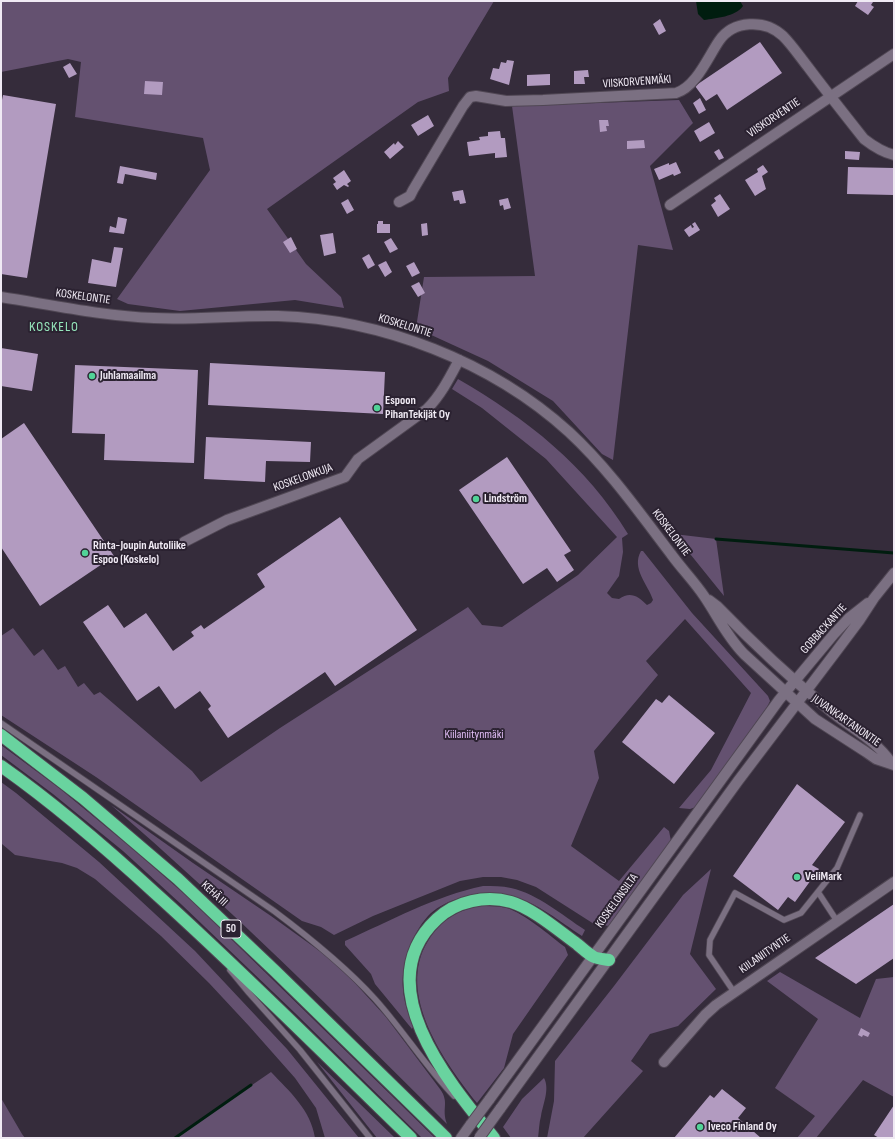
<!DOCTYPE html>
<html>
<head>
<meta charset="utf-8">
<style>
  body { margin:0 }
  #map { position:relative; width:895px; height:1139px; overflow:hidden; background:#352c3b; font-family:"Sofia Sans Condensed",sans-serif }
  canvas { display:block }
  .frame { position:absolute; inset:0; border:2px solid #f0eaf4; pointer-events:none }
</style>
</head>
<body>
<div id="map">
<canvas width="895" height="1139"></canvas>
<div class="frame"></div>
</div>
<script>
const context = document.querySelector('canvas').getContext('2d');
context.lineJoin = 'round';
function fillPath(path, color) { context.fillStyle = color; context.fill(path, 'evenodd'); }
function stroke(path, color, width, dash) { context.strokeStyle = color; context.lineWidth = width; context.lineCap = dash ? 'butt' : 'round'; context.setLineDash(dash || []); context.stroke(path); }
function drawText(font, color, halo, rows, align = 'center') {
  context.font = font + ' "Sofia Sans Condensed",sans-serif'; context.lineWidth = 4; context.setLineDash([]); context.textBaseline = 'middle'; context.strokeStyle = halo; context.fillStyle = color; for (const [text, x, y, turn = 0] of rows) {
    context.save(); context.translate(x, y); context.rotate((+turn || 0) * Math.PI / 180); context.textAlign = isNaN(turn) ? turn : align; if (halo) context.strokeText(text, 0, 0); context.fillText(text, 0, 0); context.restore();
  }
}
const green = new Path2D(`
  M1,1H494L448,78L449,91L418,102L267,209L306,264L341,297L344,308L295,300L180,311L128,304L117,299L210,170L203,138L75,117L81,62L68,59L1,72Z
  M679,100L693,123L650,166L673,250L638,245L613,460L602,454L553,401L488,361L416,328L424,277L535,276L512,106Z
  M458,379C527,419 586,465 628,534L622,538L623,552L619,576L607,593L612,598L619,599C630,591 638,596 647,605L651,603L653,600C648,584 631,569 641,551H643L692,613L768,696L770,701L767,707L696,807L690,809L679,808L711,770L751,693L685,619L646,661L658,675L594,751L599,778L571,846L619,881L664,827L669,831L671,841L609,926L594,924L536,887L517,880L501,877H483L460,881L373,916L334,935L321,927L302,921L96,777L1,715V636L13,628L34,656L43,649L58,670L65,666L78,687L84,683L94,695L100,692L192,771L201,782L280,728L468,607L482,625L502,627L578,575L617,537L546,459L482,408L452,389Z
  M674,534L716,539L724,596Z
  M1,745L59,788L128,845L189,898L435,1138H422L295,1013L182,905L123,851L53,794L1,755Z
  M1,782L16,793L99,862L195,951L287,1049L359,1138H325L316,1108L295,1078L249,1026L209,983L161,936L95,879L77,868L62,863L15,855L2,844L1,842Z
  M111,805L193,863L271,916L328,957L354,982L386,1017L440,1089C450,1103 441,1108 447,1124C338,1015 228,906 111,805Z
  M711,869L690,954L716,989L678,1026L650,1034L631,1061L643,1071L583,1138H547L554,1101L555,1061L614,986L683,895Z
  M483,886C493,886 502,886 511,888C538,894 562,915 585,930L582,936C560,922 537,902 511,896C485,890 447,896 428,916C411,935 401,964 403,989C404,1003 409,1015 413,1027L412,1029L375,984L371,974L345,945V941C390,921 435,896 483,886Z
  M478,906C488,906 498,906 507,908C525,914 549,935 565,947L568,955L513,1034L504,1068L477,1103C445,1063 395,994 428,941C441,920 455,912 478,906Z
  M780,972L860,1018L876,979L894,977V1097L863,1080L816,1138H797L815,1116L775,1088L818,1019L767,981Z
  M317,1062L395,1138H377Z
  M271,1072C289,1091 311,1110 315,1138H175Z
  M544,1078C550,1089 543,1104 541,1116C539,1123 539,1131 538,1138H511L503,1127L522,1099Z
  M1,1098L22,1134L25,1138H1Z`);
const water = new Path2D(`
  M696,1H740L743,6C735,17 716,18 704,20L698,14Z`);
const stream = new Path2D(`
  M716,539L894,553
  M175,1138L251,1085`);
const building = new Path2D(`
  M858,1L873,2L871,5L874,7L868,15L855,6Z
  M660,19L666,31L659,35L653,24Z
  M760,42L782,73L727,110L717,94L706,101L695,86Z
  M507,60L514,61L509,85L490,79L493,68L499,69L501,62L506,63Z
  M70,63L77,74L69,78L63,67Z
  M588,70L589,77H584L585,84H574V71Z
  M550,74V85L527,86V75Z
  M145,81L163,82L162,95L144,94Z
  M3,95L56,104L27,278L1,274V105Z
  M700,98L706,110L699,114L693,103Z
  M428,115L434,126L418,136L411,125Z
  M599,120H608L609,126H606L607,131L600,132Z
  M709,122L715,133L700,142L694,131Z
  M500,131L501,138H505L507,157L495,158V153L469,156L467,142L480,140L479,137L488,136V132Z
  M644,140L645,148L627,149V141Z
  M398,141L404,147L390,159L384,152L394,143L395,145Z
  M719,149L724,158L719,160L714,152Z
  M845,151L860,152L859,160L845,159Z
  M676,162L681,173L674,176L673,174L659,180L654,169L669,163V165Z
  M763,165L768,172L762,176L766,189L755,196L745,180L758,172L757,169Z
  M120,166L157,173L156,180L125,174L123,184L117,183Z
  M848,167L894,168V195L847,194Z
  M344,170L351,181L347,184L349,186L348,187L344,185L337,190L333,184L336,182L333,178Z
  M463,190L466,203L460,204L459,200L454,201L452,192Z
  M720,194L730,209L718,217L711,205L716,201L714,198Z
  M508,198L511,208L504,210L503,205L500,206L499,200Z
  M348,199L354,210L347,214L341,203Z
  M118,217L127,219L124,234L109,232L110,226L116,228Z
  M378,221H383V224H390V233H377V224H378Z
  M695,222L700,230L689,237L684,230L691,225L692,228L694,227L692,224Z
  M427,223L428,235L422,236L421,224Z
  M333,233L336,253L324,256L320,235Z
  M291,237L297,249L290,253L283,242Z
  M391,238L398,249L390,253L384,242Z
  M114,247L123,248L116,287L88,283L92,259L111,263Z
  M369,254L375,265L368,269L362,258Z
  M386,261L392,272L385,277L378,265Z
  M414,262L420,273L412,277L406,266Z
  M419,282L425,293L418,297L411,286Z
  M1,348L38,354L32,391L1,386Z
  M210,363L385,372L383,414L208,405Z
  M75,365L198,370L194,463L104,460L105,434L72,433Z
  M24,423L114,556L40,606L1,547V439Z
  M206,437L311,442L310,462L266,461L265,482L204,479Z
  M507,457L571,551L564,555L574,570L557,582L547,568L523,584L459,490Z
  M340,517L417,630L335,686L325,672L228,738L208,709L211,706L200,691L175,709L159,686L137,701L83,622L108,605L124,628L146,613L173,651L194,636L191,632L201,625L204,629L265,587L257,574Z
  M669,695L715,733L674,784L622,742L656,699L662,703Z
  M797,784L845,822L812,865L819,869L795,902L788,897L778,910L733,876Z
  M894,904V958L856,984L815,958Z
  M861,1028L870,1033L868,1037L863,1035L862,1037L858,1035Z
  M722,1089L746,1108L738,1118L761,1138H674L710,1095L714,1098Z
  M894,1105V1138H879L874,1135Z`);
const lane = new Path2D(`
  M1,723L274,911C310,938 345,966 375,999C403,1030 425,1066 454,1096
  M818,892L837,921
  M230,970L249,993L300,1050L370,1138
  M734,992L709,955L710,940L735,893L784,920L801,913L837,868L860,815`);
const street = new Path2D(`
  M399,202L410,196L413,190L448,131L463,106L470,97L476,96L506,101L543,100L676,93C696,87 708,57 719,41C733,20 765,19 783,36C792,45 800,57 808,67C826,91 845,115 864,139C873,146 882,152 894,155
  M670,205L894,54
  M184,542L227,520L345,477L358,459L427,409C441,395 450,377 459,360
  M664,1062L705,1015L716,1005L894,882`);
const secondary = new Path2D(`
  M1,297C52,305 103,316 154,318C196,320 237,315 278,316C382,319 492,362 569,432C608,468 639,512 671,554C681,568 694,581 704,596C717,615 727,637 744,654L815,719L866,752L876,759L894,765
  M709,600L717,606C752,642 788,676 827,708C848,727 876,739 892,764
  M489,1100L779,700L834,634L849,618L868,603
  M500,1109L738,781L835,653L859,621L874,598L894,573
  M461,1138L471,1124`);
const highway = new Path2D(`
  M1,735L83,798L178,879L275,971L446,1138
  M1,766C55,804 106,848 155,893C243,972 326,1056 411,1138
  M494,1138C450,1084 366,985 437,919C456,901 486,895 511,902C532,908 559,931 577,944C582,948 588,954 594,957C598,959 604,959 609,960`);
const secondaryBridge = new Path2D(`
  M471,1124L489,1100
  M479,1138L500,1109`);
const markers = [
  [92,376,4,"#51d398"],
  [377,408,4,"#51d398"],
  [476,499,4,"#51d398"],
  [85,553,4,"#51d398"],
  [797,877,4,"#51d398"],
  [700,1127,4,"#51d398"]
];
const shields = [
  [231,929,20]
];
const shieldNames = [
  ["50",231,929]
];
const streetNames = [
  ["VIISKORVENMÄKI",637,82,-4],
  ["VIISKORVENTIE",774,118,-34],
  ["KOSKELONTIE",83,297,8],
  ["KOSKELONTIE",405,326,17],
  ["KOSKELONKUJA",303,478,-20],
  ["KOSKELONTIE",671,533,53],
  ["GOBBACKANTIE",824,629,-48],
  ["JUVANKARTANONTIE",846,721,35],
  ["KEHÄ III",214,894,43],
  ["KOSKELONSILTA",617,901,-54],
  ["KIILANIITYNTIE",765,954,-35]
];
const poiNames = [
  ["Juhlamaailma",100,376],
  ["Espoon",385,401],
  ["PihanTekijät Oy",385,415],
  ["Lindström",484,499],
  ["Rinta-Joupin Autoliike",93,546],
  ["Espoo (Koskelo)",93,560],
  ["VeliMark",805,877],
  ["Iveco Finland Oy",708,1127]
];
const parkNames = [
  ["Kiilaniitynmäki",474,735]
];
const quarterNames = [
  ["KOSKELO",54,327]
];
fillPath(green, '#645170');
fillPath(water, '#001d0f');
stroke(stream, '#001d0f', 3);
fillPath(building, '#b29bc0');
stroke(lane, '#504754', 7);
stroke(street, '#504754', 12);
stroke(secondary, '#504754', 12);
stroke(highway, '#504754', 14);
stroke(lane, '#7b7082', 5.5);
stroke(street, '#7b7082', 10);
stroke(secondary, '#7b7082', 10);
stroke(highway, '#69d39f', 12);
stroke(secondaryBridge, '#504754', 12, []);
stroke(secondaryBridge, '#7b7082', 10);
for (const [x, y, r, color] of markers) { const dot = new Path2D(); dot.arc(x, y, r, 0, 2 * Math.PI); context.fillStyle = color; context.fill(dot); stroke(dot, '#2b2231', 1.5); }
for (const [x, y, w] of shields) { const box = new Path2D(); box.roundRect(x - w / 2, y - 9, w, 18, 3); context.fillStyle = '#2b2231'; context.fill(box); stroke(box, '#f0eaf4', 1); }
drawText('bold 11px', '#f0eaf4', null, shieldNames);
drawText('12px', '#f0eaf4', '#2b2231', streetNames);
drawText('bold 12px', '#f0eaf4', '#2b2231', poiNames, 'left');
drawText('12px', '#e3bef8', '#2b2231', parkNames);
context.letterSpacing = '1px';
drawText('14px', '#96e7bc', '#2b2231', quarterNames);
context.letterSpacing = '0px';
</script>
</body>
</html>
